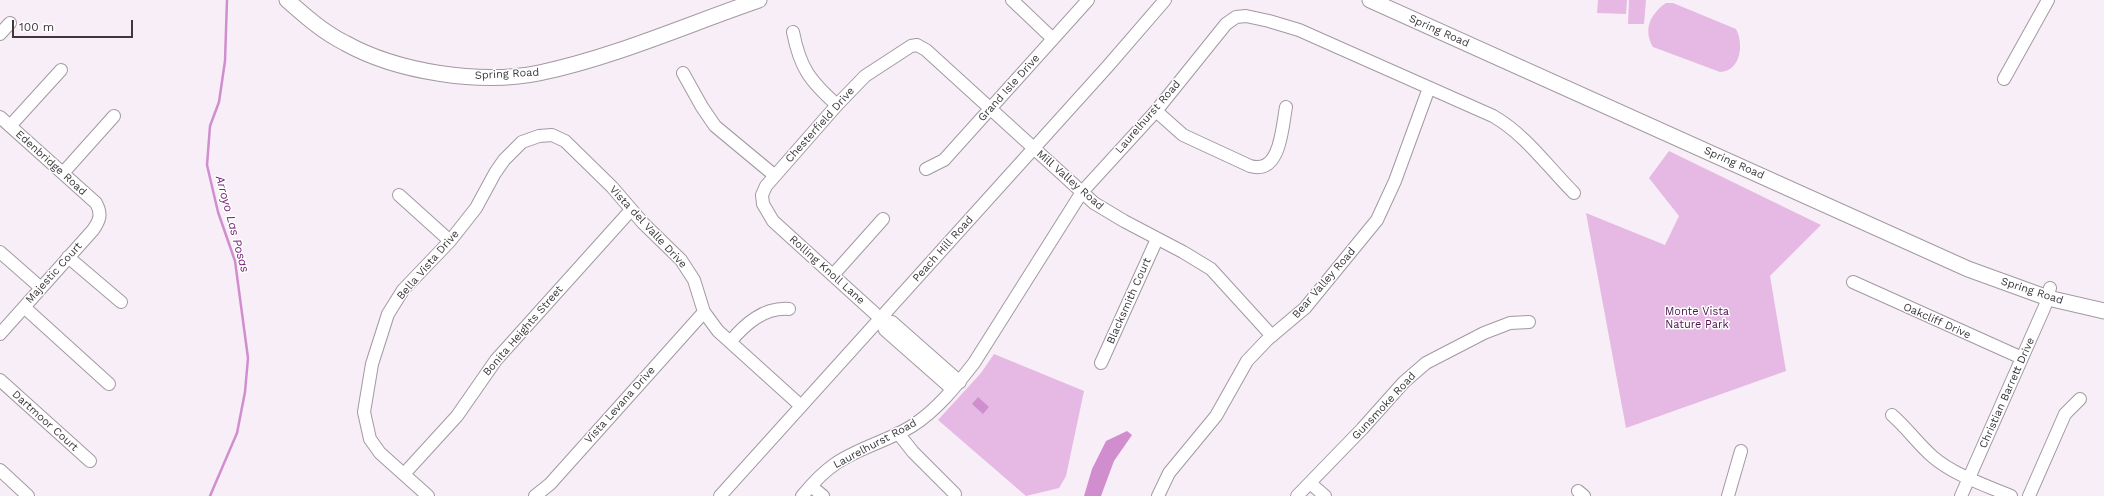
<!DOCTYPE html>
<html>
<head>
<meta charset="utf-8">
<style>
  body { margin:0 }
  #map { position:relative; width:2104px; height:496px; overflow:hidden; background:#f8eef7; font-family:"Work Sans",sans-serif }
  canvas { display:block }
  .scale { position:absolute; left:12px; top:20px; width:121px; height:18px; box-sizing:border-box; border:2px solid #3c383c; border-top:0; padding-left:5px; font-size:12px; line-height:14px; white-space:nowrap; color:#3c383c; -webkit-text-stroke:3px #fff; paint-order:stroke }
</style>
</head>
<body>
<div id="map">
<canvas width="2104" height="496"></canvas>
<div class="scale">100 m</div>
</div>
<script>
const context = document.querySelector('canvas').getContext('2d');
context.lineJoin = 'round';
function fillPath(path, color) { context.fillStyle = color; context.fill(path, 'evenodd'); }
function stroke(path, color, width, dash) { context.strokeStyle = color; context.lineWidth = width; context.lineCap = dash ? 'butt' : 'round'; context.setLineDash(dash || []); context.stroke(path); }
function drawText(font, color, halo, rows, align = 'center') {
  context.font = font + ' "Work Sans",sans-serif'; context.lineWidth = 3; context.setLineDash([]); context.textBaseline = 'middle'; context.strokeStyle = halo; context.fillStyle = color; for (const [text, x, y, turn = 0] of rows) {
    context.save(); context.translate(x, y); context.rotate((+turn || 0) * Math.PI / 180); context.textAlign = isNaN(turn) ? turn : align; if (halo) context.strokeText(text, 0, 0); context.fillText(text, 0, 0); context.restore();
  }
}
const green = new Path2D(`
  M1598,0H1627L1626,14L1597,13Z
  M1629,0H1646L1644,24H1628Z
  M1666,3H1673L1736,29C1744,44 1741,71 1720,72L1653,47C1643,30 1650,14 1666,3Z
  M1669,151L1821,225L1770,276L1786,371L1626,428L1586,213L1665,245L1679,216L1649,178Z
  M994,354L1084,391L1066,476L1059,488L1026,496L938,420L981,373Z`);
const water = new Path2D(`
  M978,397L989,407L983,414L972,404Z
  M1127,431L1132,435L1114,461L1101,496H1084L1092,469L1106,441Z`);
const stream = new Path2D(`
  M210,496L237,433L245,392L248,358L235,261L218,212L207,165L210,126L219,102L225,61L227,0`);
const minor = new Path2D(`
  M1012,0L1053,39
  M793,32C800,68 810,81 837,105
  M0,34L10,23
  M683,73L702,107L715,126L774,175
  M2004,79L2048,0
  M1156,111L1183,135L1250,166C1281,175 1282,127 1286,107
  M0,117L96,203C102,214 100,220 93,230L0,334
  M10,126L61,70
  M926,169L944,160L1088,0
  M63,173L114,116
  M399,195L450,241
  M0,252L41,288
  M68,257L121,302
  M833,275L883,219
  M1853,282L2022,358
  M24,307L109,384
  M881,319L885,330L952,389
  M730,342C745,324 764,307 789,309
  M1101,363L1157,239
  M0,380L90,461
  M960,382L892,322L881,319L773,221L763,204L762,195L766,186L837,105L865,76L911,46L917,45L926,50L1094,203L1124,221L1183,252L1211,269L1272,336
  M1892,415C1907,428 1918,444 1933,457C1954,475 1985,485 2011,496
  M898,433L913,452L955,494
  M0,470L28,496
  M404,474L457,416L496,360L631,210
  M1310,483L1325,496
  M811,486L823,496
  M1578,491L1584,496
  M428,496L380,453L370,439L364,412L372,364L388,314L403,290L450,241L476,208L495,173L504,160L522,142L539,136L552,135L565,141L612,187L643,223L681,260L694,280L704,312L718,331L801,406
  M535,496L550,484L704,312
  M720,496L1108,66L1165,0
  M802,496C812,484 822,473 835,464C858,448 888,441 912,426C937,410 956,386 974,363L1082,192L1156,111L1226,24L1236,17L1246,16L1269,21L1299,30L1493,116C1526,135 1547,166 1574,193
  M1158,496L1169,473L1216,416L1247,361L1267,340L1305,308L1377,220L1395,181L1429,88
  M1297,496L1362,429L1404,382L1426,363L1484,333L1510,323L1529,322
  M1728,496L1741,451
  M1961,496L2045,306L2050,288
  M2029,496L2065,414L2080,399`);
const major = new Path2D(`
  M287,0C305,16 323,32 345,43C397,72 480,85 539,73C615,57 686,25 759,0
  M1370,0L1968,269L2048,298L2104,311`);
const streetNames = [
  ["Spring Road",1439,31,24],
  ["Spring Road",507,74,-3],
  ["Grand Isle Drive",1009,88,-48],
  ["Laurelhurst Road",1148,117,-49],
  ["Chesterfield Drive",820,125,-48],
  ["Edenbridge Road",51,163,42],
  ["Spring Road",1734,163,24],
  ["Mill Valley Road",1070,180,41],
  ["Vista del Valle Drive",648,227,47],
  ["Peach Hill Road",943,249,-48],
  ["Bella Vista Drive",428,265,-49],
  ["Rolling Knoll Lane",827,270,42],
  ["Majestic Court",54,273,-48],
  ["Bear Valley Road",1324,283,-49],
  ["Spring Road",2032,291,18],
  ["Blacksmith Court",1129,301,-66],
  ["Oakcliff Drive",1937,321,24],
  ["Bonita Heights Street",523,331,-49],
  ["Christian Barrett Drive",2007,393,-66],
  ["Vista Levana Drive",620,405,-48],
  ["Gunsmoke Road",1384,406,-47],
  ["Dartmoor Court",45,421,42],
  ["Laurelhurst Road",875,444,-28]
];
const parkNames = [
  ["Monte Vista",1697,312],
  ["Nature Park",1697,325]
];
const waterNames = [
  ["Arroyo Las Posas",232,224,75]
];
fillPath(green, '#e5b9e3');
fillPath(water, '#d18ecf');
stroke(stream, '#d18ecf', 2.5);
stroke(minor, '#a299a1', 14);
stroke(major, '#a299a1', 17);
stroke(minor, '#fff', 12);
stroke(major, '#fff', 15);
drawText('11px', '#3c383c', '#fff', streetNames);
drawText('11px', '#4e114e', '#fff', parkNames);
drawText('italic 12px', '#742574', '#fff', waterNames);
</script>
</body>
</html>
